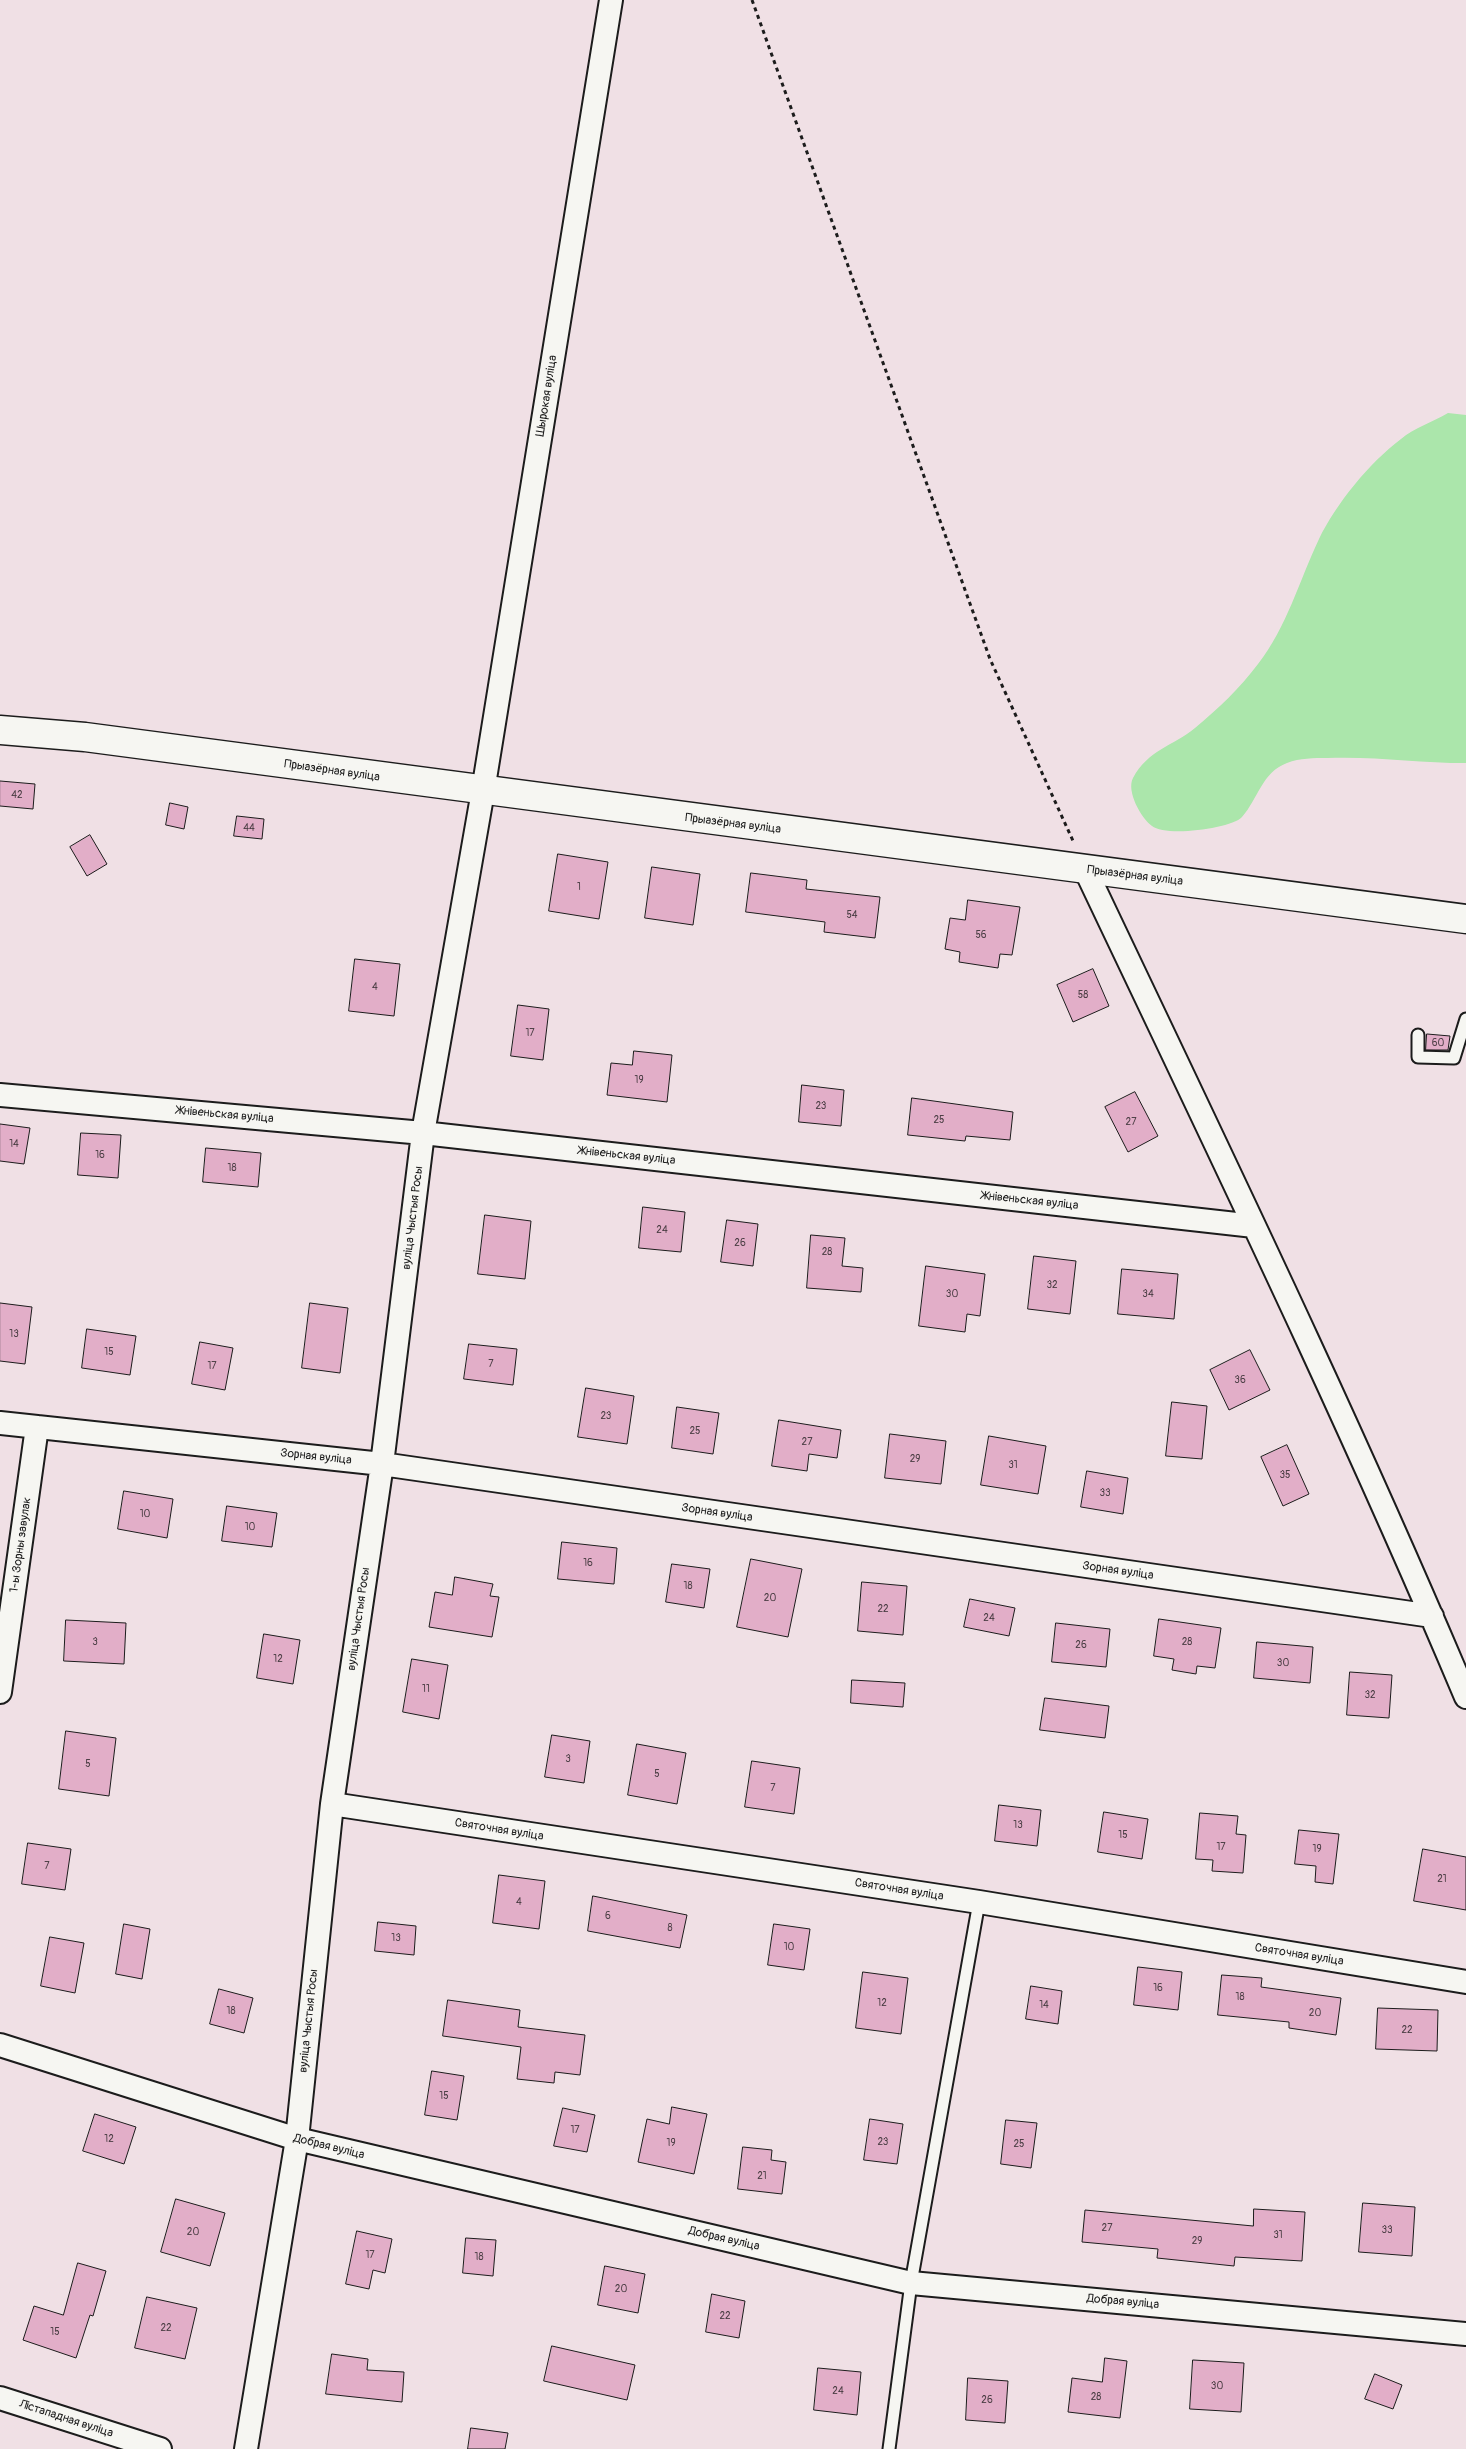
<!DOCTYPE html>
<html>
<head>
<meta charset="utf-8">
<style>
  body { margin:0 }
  canvas { display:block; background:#f0e0e5 }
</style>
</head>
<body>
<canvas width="1466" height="2449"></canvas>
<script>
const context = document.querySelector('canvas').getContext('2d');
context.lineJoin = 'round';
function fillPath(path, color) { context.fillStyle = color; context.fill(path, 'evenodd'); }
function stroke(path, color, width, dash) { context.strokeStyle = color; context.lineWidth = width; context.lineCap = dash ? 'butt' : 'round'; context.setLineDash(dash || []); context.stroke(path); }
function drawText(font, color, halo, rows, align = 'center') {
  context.font = font + ' Pangolin,sans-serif'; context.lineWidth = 4; context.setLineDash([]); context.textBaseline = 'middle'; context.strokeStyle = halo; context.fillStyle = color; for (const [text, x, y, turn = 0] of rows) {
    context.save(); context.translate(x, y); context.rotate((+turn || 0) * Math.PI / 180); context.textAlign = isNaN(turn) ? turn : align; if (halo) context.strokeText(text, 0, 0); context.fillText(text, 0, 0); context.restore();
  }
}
const green = new Path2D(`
  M1448,413L1466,415V763C1419,763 1374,756 1327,758C1314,758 1300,758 1287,763C1262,772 1258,799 1242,817C1231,829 1165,837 1152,826C1141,818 1126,791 1133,778C1148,750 1173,746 1195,728C1218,709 1240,688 1258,664C1287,627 1299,581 1319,539C1336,504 1369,463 1401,439C1414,428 1433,422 1448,413Z`);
const building = new Path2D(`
  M0,781L35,784L33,809L0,806Z
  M170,803L188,807L184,829L166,825Z
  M237,816L264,819L262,839L234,836Z
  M90,835L107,864L87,876L70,847Z
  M558,854L608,862L599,919L549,911Z
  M652,867L700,874L693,925L645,918Z
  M751,873L807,880L806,889L880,897L875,938L824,932L825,922L746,912Z
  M968,900L1020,907L1012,955L1000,954L998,968L959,962L960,952L945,949L950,918L965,920Z
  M355,959L400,964L394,1016L349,1011Z
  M1093,969L1109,1006L1073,1022L1057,985Z
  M518,1005L549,1009L543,1060L511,1056Z
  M1427,1034L1450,1036L1448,1050H1426Z
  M634,1051L672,1055L667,1102L607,1095L611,1063L632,1065Z
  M802,1085L844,1090L841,1126L799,1122Z
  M1135,1092L1158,1136L1128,1152L1105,1107Z
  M912,1098L1013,1112L1010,1140L966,1136L965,1141L908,1135Z
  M0,1124L30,1128L24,1164L0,1161Z
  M81,1133L121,1135L118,1178L78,1175Z
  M206,1148L261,1153L258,1187L203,1182Z
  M643,1207L685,1212L681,1252L639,1248Z
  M485,1215L531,1221L525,1279L478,1274Z
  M727,1220L758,1224L753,1266L721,1262Z
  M811,1235L845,1238L842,1266L863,1268L861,1292L807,1288Z
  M1034,1256L1076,1261L1070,1314L1028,1309Z
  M926,1266L985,1274L980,1316L967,1314L965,1332L919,1326Z
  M1122,1269L1178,1274L1174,1319L1118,1314Z
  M0,1303L32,1307L25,1364L0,1361Z
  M310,1303L348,1308L340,1373L302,1368Z
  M87,1329L136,1336L130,1375L82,1368Z
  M200,1342L233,1348L225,1390L192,1384Z
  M469,1344L517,1349L513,1385L464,1379Z
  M1250,1350L1270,1390L1229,1410L1210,1370Z
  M586,1388L634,1396L627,1444L578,1437Z
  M1172,1402L1207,1406L1202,1459L1166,1456Z
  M677,1407L719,1413L713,1454L672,1448Z
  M779,1420L841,1430L837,1458L809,1454L807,1471L772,1466Z
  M890,1434L946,1441L941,1484L885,1478Z
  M989,1436L1046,1446L1038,1494L981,1485Z
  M1287,1445L1309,1494L1283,1506L1261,1457Z
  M1087,1471L1128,1478L1123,1514L1081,1507Z
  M124,1491L173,1499L167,1538L118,1529Z
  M227,1506L277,1513L272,1547L222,1541Z
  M562,1542L617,1548L614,1584L558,1579Z
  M751,1559L802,1569L788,1637L737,1627Z
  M672,1564L710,1569L704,1608L666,1602Z
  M455,1577L493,1584L490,1596L499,1597L492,1637L429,1627L435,1592L452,1595Z
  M862,1582L907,1586L903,1635L858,1631Z
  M970,1599L1015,1608L1009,1636L964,1627Z
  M1159,1619L1221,1628L1215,1668L1197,1666L1196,1674L1172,1670L1174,1659L1154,1656Z
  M66,1620L126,1623L124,1664L64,1661Z
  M1056,1623L1110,1629L1106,1667L1052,1662Z
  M264,1634L300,1640L293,1684L257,1678Z
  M1257,1642L1313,1647L1310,1683L1254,1678Z
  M412,1659L448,1665L439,1719L403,1712Z
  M1350,1672L1392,1675L1389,1718L1347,1715Z
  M852,1680L905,1683L903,1707L851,1703Z
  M1045,1698L1109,1706L1105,1738L1040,1730Z
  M66,1731L116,1738L109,1796L59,1789Z
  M552,1735L590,1741L584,1783L545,1777Z
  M637,1744L686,1753L677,1804L628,1795Z
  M752,1761L800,1768L794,1814L745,1807Z
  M999,1805L1041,1810L1037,1846L995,1841Z
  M1104,1812L1148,1819L1142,1859L1098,1852Z
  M1200,1813L1238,1816L1236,1834L1246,1835L1243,1873L1212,1871L1213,1860L1196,1859Z
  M1299,1830L1339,1834L1333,1884L1315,1882L1316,1866L1295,1864Z
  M28,1843L71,1849L65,1890L22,1884Z
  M1423,1849L1466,1857V1910L1414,1901Z
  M499,1875L545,1881L539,1929L493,1923Z
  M593,1896L687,1915L680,1948L588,1931Z
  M378,1922L416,1926L414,1955L375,1951Z
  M124,1924L150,1929L142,1979L116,1974Z
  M774,1924L810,1929L804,1970L768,1965Z
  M50,1937L84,1943L75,1993L41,1986Z
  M1138,1967L1182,1972L1178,2010L1134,2005Z
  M863,1972L908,1978L901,2034L856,2028Z
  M1222,1975L1262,1978L1261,1987L1341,1998L1336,2035L1289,2028V2022L1218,2015Z
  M1031,1986L1062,1991L1058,2024L1026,2019Z
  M219,1989L253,1998L244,2033L210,2024Z
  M448,2000L520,2010L518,2027L585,2035L580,2075L555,2072L554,2083L517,2079L521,2047L443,2036Z
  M1378,2008L1438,2010L1437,2051L1376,2049Z
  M432,2071L464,2076L457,2120L425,2115Z
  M672,2107L707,2114L694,2174L638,2162L647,2119L669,2124Z
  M563,2108L595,2115L587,2152L554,2146Z
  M95,2114L136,2127L124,2164L83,2151Z
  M870,2119L903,2124L897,2164L864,2160Z
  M1006,2120L1037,2123L1031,2168L1001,2164Z
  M743,2147L772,2150L771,2160L786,2162L782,2194L738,2189Z
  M176,2199L225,2213L210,2266L161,2252Z
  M1363,2203L1415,2207L1412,2256L1359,2252Z
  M1254,2209L1305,2212L1302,2261L1235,2257L1234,2266L1157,2258L1158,2249L1082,2242L1085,2210L1253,2226Z
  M357,2231L392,2239L385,2273L373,2270L369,2289L346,2284Z
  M466,2238L496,2240L493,2276L463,2273Z
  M78,2263L106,2271L93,2316L90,2315L76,2358L23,2340L34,2306L63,2315Z
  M605,2266L645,2274L638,2313L598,2305Z
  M712,2294L745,2301L739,2338L706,2332Z
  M147,2297L197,2308L185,2359L135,2348Z
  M552,2346L635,2365L627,2400L544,2381Z
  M332,2354L368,2359L367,2370L404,2372L402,2402L326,2394Z
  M1105,2358L1127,2361L1120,2418L1068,2412L1072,2378L1102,2382Z
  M1193,2360L1244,2363L1241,2412L1190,2409Z
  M818,2368L861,2372L857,2415L814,2410Z
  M1375,2374L1402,2385L1393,2409L1365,2399Z
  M968,2378L1008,2381L1005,2423L966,2420Z
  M471,2428L508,2433L505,2449H468Z`);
const path = new Path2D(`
  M752,0L990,659L1074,843`);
const service = new Path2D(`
  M1418,1035V1057L1454,1058L1466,1019
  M889,2449L911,2283L979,1902`);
const minor = new Path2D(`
  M1085,869C1215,1143 1348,1417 1466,1697
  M0,1095L423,1133L1254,1226
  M0,1423L382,1464L1432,1616
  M0,1692L37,1427
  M332,1804L979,1902L1466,1982
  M0,2045L297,2139L911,2283L1466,2334
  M0,2398L160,2449
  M246,2449L297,2139L332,1804L382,1464L423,1133L483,791L611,0`);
const tertiary = new Path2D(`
  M0,730L85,737L1466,919`);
const numberNames = [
  ["42",17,795],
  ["44",249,828],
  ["1",579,887],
  ["54",852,915],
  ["56",981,935],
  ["4",375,987],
  ["58",1083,995],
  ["17",530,1033],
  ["60",1438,1043],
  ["19",639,1080],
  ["23",821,1106],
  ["25",939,1120],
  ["27",1131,1122],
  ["14",14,1144],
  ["16",100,1155],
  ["18",232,1168],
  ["24",662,1230],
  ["26",740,1243],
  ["28",827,1252],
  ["32",1052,1285],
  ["30",952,1294],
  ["34",1148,1294],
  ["13",14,1334],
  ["15",109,1352],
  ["7",491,1364],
  ["17",212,1366],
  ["36",1240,1380],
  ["23",606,1416],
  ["25",695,1431],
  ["27",807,1442],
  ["29",915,1459],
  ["31",1013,1465],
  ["35",1285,1475],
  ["33",1105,1493],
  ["10",145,1514],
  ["10",250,1527],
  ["16",588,1563],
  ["18",688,1586],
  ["20",770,1598],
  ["22",883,1609],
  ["24",989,1618],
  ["3",95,1642],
  ["28",1187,1642],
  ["26",1081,1645],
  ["12",278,1659],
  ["30",1283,1663],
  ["11",426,1689],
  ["32",1370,1695],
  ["3",568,1759],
  ["5",88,1764],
  ["5",657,1774],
  ["7",773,1788],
  ["13",1018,1825],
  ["15",1123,1835],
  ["17",1221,1847],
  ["19",1317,1849],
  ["7",47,1866],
  ["21",1442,1879],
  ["4",519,1902],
  ["6",608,1916],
  ["8",670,1928],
  ["13",396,1938],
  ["10",789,1947],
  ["16",1158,1988],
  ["18",1240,1997],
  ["12",882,2003],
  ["14",1044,2005],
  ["18",231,2011],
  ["20",1315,2013],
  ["22",1407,2030],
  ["15",444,2096],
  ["17",575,2130],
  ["12",109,2139],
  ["23",883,2142],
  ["19",671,2143],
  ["25",1019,2144],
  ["21",762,2176],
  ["27",1107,2228],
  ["33",1387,2230],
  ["20",193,2232],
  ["31",1278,2235],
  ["29",1197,2241],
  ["17",370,2255],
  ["18",479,2257],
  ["20",621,2289],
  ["22",725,2316],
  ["22",166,2328],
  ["15",55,2332],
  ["30",1217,2386],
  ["24",838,2391],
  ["28",1096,2397],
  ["26",987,2400]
];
const streetNames = [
  ["Шырокая вуліца",547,396,-81],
  ["Прыазёрная вуліца",332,771,8],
  ["Прыазёрная вуліца",733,824,7],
  ["Прыазёрная вуліца",1135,876,7],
  ["Жнівеньская вуліца",225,1115,5],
  ["Жнівеньская вуліца",627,1156,6],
  ["Жнівеньская вуліца",1030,1201,6],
  ["вуліца Чыстыя Росы",413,1218,-83],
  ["Зорная вуліца",316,1457,6],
  ["Зорная вуліца",717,1513,8],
  ["1-ы Зорны завулак",21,1545,-82],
  ["Зорная вуліца",1118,1571,8],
  ["вуліца Чыстыя Росы",359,1619,-82],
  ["Святочная вуліца",499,1830,9],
  ["Святочная вуліца",899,1890,9],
  ["Святочная вуліца",1299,1955,9],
  ["вуліца Чыстыя Росы",309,2021,-84],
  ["Добрая вуліца",329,2147,14],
  ["Добрая вуліца",724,2239,13],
  ["Добрая вуліца",1123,2302,5],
  ["Лістападная вуліца",66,2419,18]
];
fillPath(green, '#abe6ab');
fillPath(building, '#e2aec8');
stroke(building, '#1c1c1c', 1);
stroke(service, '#1c1c1c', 15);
stroke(minor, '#1c1c1c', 26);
stroke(tertiary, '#1c1c1c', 31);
stroke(path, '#1c1c1c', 3, [4, 4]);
stroke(service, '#f6f6f2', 11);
stroke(minor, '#f6f6f2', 22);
stroke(tertiary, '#f6f6f2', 28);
drawText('10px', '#4e4047', null, numberNames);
drawText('12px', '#1c1c1c', '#f6f6f2', streetNames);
</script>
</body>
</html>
